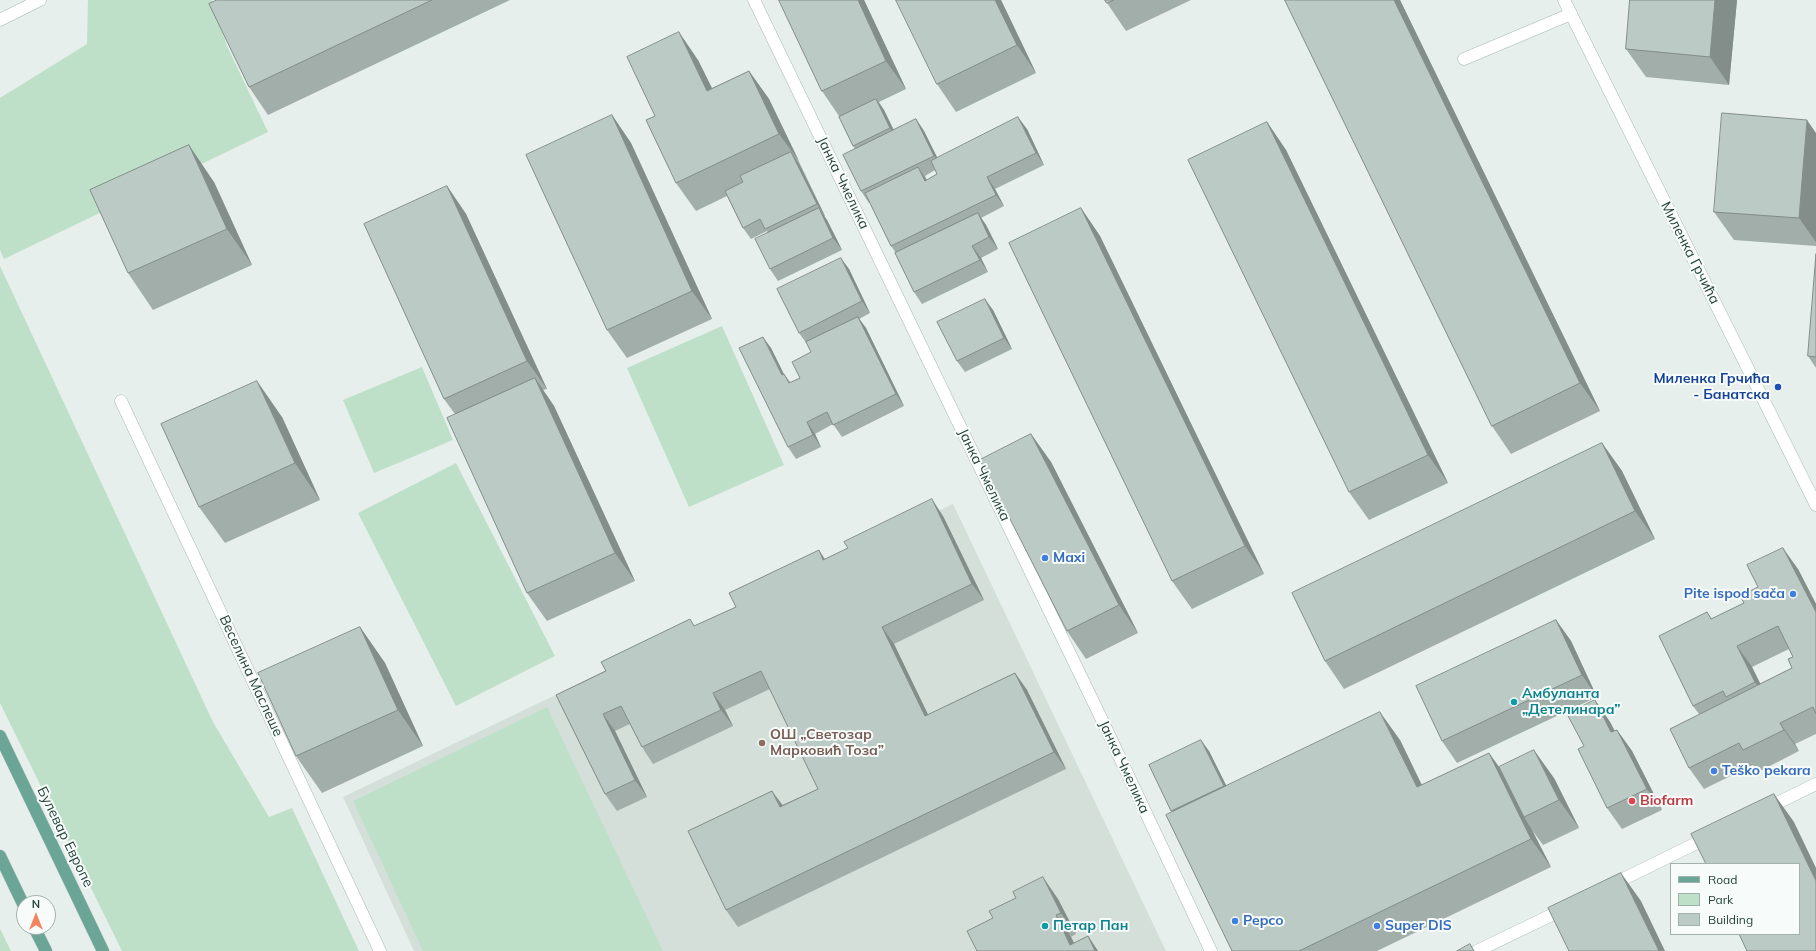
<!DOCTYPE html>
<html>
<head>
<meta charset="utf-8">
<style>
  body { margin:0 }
  #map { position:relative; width:1816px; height:951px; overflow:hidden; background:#e6efeb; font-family:Mulish,sans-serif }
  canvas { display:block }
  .legend { position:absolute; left:1670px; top:863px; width:130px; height:72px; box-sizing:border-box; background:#f7fbf9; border:1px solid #a3b1ad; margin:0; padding:5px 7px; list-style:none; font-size:12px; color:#24423a }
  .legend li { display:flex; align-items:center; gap:8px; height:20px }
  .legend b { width:20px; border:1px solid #a3b1ad }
  .north { position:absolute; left:16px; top:895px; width:40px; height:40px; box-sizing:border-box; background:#f7fbf9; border:1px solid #a3b1ad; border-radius:50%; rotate:0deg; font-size:11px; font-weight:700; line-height:16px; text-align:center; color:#24423a }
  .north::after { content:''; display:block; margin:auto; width:14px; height:18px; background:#f4845f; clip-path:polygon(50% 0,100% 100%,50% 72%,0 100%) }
</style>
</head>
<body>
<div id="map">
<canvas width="1816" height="951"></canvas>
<ul class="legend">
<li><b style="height:5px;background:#6aa596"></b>Road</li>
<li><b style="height:11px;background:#bfe0c8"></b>Park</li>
<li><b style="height:11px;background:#bbcac4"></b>Building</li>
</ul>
<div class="north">N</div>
</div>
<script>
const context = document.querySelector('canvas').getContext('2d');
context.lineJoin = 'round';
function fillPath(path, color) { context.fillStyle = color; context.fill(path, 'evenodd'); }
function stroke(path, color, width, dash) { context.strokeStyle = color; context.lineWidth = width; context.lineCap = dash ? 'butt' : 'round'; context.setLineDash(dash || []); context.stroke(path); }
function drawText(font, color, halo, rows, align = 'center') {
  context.font = font + ' Mulish,sans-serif'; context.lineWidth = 4; context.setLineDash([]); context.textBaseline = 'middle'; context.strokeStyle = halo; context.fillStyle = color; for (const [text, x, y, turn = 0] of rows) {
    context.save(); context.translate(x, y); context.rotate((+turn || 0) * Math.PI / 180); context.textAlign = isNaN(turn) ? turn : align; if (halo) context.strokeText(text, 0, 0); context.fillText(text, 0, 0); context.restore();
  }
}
const built = new Path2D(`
  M953,504L1166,951H414L343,797Z`);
const green = new Path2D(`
  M88,0H212L227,46L268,132L4,259L0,250V98L87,44Z
  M0,266L213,722L269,817L292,808L359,951H122L0,703Z
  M722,326L784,465L689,507L627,368Z
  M422,367L453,440L374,473L343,400Z
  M456,463L555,656L456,706L358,513Z
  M547,707L663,951H423L353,801Z
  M0,929L11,951H0Z`);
const lane = new Path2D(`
  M0,20L40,0
  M1464,59L1571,14`);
const street = new Path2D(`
  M754,0L1103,722L1211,951
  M1564,0L1816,505
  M121,401L380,951
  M1765,809L1816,784
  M1611,885L1711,836
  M1477,951L1566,908`);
const primary = new Path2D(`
  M0,736L103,951
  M0,856L24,906
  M34,927L46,951`);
const wall = new Path2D(`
  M217,0H510L268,115L249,87Z
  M779,0H864L906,89L879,102L884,110L894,130L916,119L924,131L937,158L1027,129L1044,165L995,189L1004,206L981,218L986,225L998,249L981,258L988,272L922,304L914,292L896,253L891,246L870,203H869L861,191L855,149L853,146L839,116L822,91ZM935,170L937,174L927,180L925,176Z
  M1001,0L1036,73L956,112L937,84Z
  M1105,0H1191L1126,31L1107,3Z
  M1285,0H1400L1600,411L1511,454L1492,426Z
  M1630,0H1737L1729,85L1646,77L1626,49Z
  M698,60L712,88L749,71L769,99L825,216H824L827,220L842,250L778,281L770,269L768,233L767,231L751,239L743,228L727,196L696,211L676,183L655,116Z
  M612,115L631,143L712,319L627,358L607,330Z
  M1267,122L1286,150L1448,483L1369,520L1349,492Z
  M1816,133V246L1734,240L1714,212Z
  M214,182L252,265L153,310L128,273Z
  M447,186L466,214L547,389L543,390L554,406L635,581L547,621L527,593L455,414L444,399Z
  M1081,208L1100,236L1264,574L1192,609L1172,581Z
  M1816,254V368L1808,356Z
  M849,269L870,313L859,319L866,328L904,406L842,437L833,424L815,434L821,447L796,459L788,447L771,348L784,374L791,383L800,378L811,352L807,344L799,333Z
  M993,310L1012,349L965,372L957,361Z
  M282,417L320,500L225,543L199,507Z
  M1031,434L1051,462L1138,633L1086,659L1067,631Z
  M1602,443L1622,471L1655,539L1344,689L1325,661Z
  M943,516L984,600L894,644L928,715L1015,673L1027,690L1066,769L738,927L726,910L782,805L818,789L770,689L725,710L733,726L653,764L642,747L630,724L615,731L647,797L617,811L605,794L556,695L695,626L736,607L825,559Z
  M1798,569L1816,604V734L1795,744L1799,751L1758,772L1753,765L1704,789L1689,768L1699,714L1693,706L1707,612L1712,619L1744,603ZM1789,649L1793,657L1792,668L1760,684L1752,667Z
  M1556,620L1571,641L1597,697L1457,763L1442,741Z
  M360,627L385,663L423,746L322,793L296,756Z
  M1595,700L1610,722L1615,731L1617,730L1632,751L1662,810L1622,829L1607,808L1584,746Z
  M1400,740L1422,785L1489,753L1499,767L1554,778L1579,828L1543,845L1532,830L1551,867L1377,951H1232L1172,812L1149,765L1209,751L1226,786Z
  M1058,899L1076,934L1071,937L1074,943L1088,936L1098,951H977Z`);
const shadedWall = new Path2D(`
  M858,0H864L906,89L886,61Z
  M995,0H1001L1036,73L1017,45Z
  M1394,0H1400L1600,411L1580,383Z
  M1715,0H1737L1729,85L1710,57Z
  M679,32L698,60L727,119L707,91Z
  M749,71L769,99L799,161L779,134Z
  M876,99L884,110L898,140L890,128Z
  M612,115L631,143L712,319L692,291Z
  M1018,117L1027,129L1044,165L1036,153Z
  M916,119L924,131L942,167L934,156Z
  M1807,120L1816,133V242L1799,218Z
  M1267,122L1286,150L1448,483L1428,455Z
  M189,145L214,182L252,265L227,229Z
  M791,152L799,164L825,216L817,204Z
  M918,167L926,179L934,192L925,181Z
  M987,177L995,189L1004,206L996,195Z
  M447,186L466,214L547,389L527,361Z
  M819,208L827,220L842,250L833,238Z
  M1081,208L1100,236L1264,574L1245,546Z
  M978,213L986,225L998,249L989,237Z
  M972,246L981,258L988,272L980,260Z
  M841,258L849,269L870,313L862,301Z
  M985,299L993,310L1012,349L1004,338Z
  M858,317L866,328L904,406L896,394Z
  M763,337L771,348L790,387L782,375Z
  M535,378L554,406L635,581L615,553Z
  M257,381L282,417L320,500L295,463Z
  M807,422L815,434L821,447L813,435Z
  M1031,434L1051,462L1138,633L1119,605Z
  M1602,443L1622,471L1655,539L1635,511Z
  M932,499L943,516L984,600L972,584Z
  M1783,548L1798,569L1816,604V612Z
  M819,550L830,567L823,560Z
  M1556,620L1571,641L1597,697L1582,675Z
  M360,627L385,663L423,746L398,710Z
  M882,627L894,644L937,733L925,716Z
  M1737,646L1752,667L1770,703L1755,682Z
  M1015,673L1027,690L1066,769L1054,752Z
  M713,693L725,710L733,726L721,710Z
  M1595,700L1610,722L1626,754L1611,732Z
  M1380,712L1400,740L1436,815L1417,787Z
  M603,714L615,731L647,797L635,780Z
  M1780,723L1795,744L1799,751L1784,730Z
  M1617,730L1632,751L1662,810L1647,789Z
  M1201,740L1209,751L1232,797L1224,786Z
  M1534,750L1554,778L1579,828L1559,800Z
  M1489,753L1509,781L1524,817L1532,830L1551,867L1531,839Z
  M772,791L784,807H780Z
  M1774,794L1794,822L1816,868V881Z
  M1621,873L1641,901L1665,951H1659Z
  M1043,877L1058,899L1076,934L1061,913Z
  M1056,915L1071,937L1078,951L1070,945Z
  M1088,936L1098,951H1095Z`);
const building = new Path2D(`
  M217,0H432L249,87L209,4Z
  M779,0H858L886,61L822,91Z
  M896,0H995L1017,45L937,84Z
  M1105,0H1114L1107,3Z
  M1285,0H1394L1580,383L1492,426Z
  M1630,0H1715L1710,57L1626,49Z
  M679,32L707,91L749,71L779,134L676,183L646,120L655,116L627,57Z
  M876,99L890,128L853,146L839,117Z
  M1722,113L1807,120L1799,218L1714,212Z
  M612,115L692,291L607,330L526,155Z
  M1018,117L1036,153L987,177L996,195L891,246L865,193L918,167L925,181L937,174L931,161Z
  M916,119L934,156L861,191L843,155Z
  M1267,122L1428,455L1349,492L1188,160Z
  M189,145L227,229L128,273L90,190Z
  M791,152L817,204L765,229L760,219L743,228L725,191L743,182L740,176Z
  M447,186L527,361L444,399L364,224Z
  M819,208L833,238L770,269L755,239Z
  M1081,208L1245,546L1172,581L1009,243Z
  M978,213L989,237L972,246L980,260L914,292L895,253Z
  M1816,254V357L1808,356Z
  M841,258L862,301L799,333L777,289Z
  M985,299L1004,338L957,361L937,322Z
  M858,317L896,394L833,425L827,412L807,422L813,435L788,447L739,348L763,337L782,375L784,374L789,383L800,378L792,362L811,352L806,342Z
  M535,378L615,553L527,593L447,418Z
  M257,381L295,463L199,507L161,424Z
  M1031,434L1119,605L1067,631L980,460Z
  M1602,443L1635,511L1325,661L1292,593Z
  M932,499L972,584L882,627L925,716L1015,673L1054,752L726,910L688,831L772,791L780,807L818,789L761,671L713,693L721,710L642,747L621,706L603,714L635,780L605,794L556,695L606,671L601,662L690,619L694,626L736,607L729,593L819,550L823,560L848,548L844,542Z
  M1783,548L1816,612V714L1813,707L1780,723L1784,730L1743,750L1739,743L1689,768L1670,729L1792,668L1788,659L1793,657L1778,626L1737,646L1755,682L1726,697L1723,691L1693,706L1659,636L1707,612L1711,619L1744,603L1740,596L1758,587L1747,565Z
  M1556,620L1582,675L1442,741L1416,686Z
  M360,627L398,710L296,756L258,673Z
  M1595,700L1611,732L1617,730L1647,789L1607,808L1578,749L1584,746L1567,714Z
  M1380,712L1417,787L1489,753L1531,839L1299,951H1232L1166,815Z
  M1201,740L1224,786L1171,811L1149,765Z
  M1534,750L1559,800L1524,817L1499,767Z
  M1774,794L1816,881V951H1747L1739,934H1799V864H1706L1691,834Z
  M1621,873L1659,951H1569L1548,908Z
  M1043,877L1061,913L1056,915L1070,945L1088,936L1095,951H977L967,931L993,918L989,911L1016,898L1013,892Z
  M1470,944L1474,951H1457Z`);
const markers = [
  [1778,387,4,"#1a4fb4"],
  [1045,558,4,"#3f7fe0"],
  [1793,594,4,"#3f7fe0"],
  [1514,702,4,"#0f9aa8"],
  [762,743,4,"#8d6e63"],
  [1714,771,4,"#3f7fe0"],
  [1632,801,4,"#e0444e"],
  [1235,921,4,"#3f7fe0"],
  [1045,926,4,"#0f9aa8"],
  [1377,926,4,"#3f7fe0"]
];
const streetNames = [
  ["Јанка Чмелика",843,183,64],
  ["Миленка Грчића",1690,253,63],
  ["Јанка Чмелика",984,475,64],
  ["Веселина Маслеше",251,676,65],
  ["Јанка Чмелика",1124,767,65],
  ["Булевар Европе",65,837,64]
];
const transitNames = [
  ["Миленка Грчића",1770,379],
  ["- Банатска",1770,395]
];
const shopNames = [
  ["Maxi",1053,558],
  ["Pite ispod sača",1785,594,"right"],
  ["Teško pekara",1722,771],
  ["Pepco",1243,921],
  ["Super DIS",1385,926]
];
const cultureNames = [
  ["Амбуланта",1522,694],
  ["„Детелинара”",1522,710],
  ["Петар Пан",1053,926]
];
const educationNames = [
  ["ОШ „Светозар",770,735],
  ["Марковић Тоза”",770,751]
];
const healthNames = [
  ["Biofarm",1640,801]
];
fillPath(built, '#d4dfda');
fillPath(green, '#bfe0c8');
stroke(lane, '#a8b8b2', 13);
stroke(street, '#a8b8b2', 13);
stroke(primary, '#c2cac8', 13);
stroke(lane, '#fff', 12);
stroke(street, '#fff', 12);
stroke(primary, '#6aa596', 12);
fillPath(wall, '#a1aea9');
fillPath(shadedWall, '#838d89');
fillPath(building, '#bbcac4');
stroke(building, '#838d89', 1);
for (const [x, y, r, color] of markers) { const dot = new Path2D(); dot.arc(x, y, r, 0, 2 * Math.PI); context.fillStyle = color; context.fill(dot); stroke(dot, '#f7fbf9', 1.5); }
drawText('14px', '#24423a', '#f7fbf9', streetNames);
drawText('bold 14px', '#164399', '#f7fbf9', transitNames, 'right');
drawText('bold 14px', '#366cbe', '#f7fbf9', shopNames, 'left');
drawText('bold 14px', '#0d838f', '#f7fbf9', cultureNames, 'left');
drawText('bold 14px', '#785e54', '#f7fbf9', educationNames, 'left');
drawText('bold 14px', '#be3a42', '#f7fbf9', healthNames, 'left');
</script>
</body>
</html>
